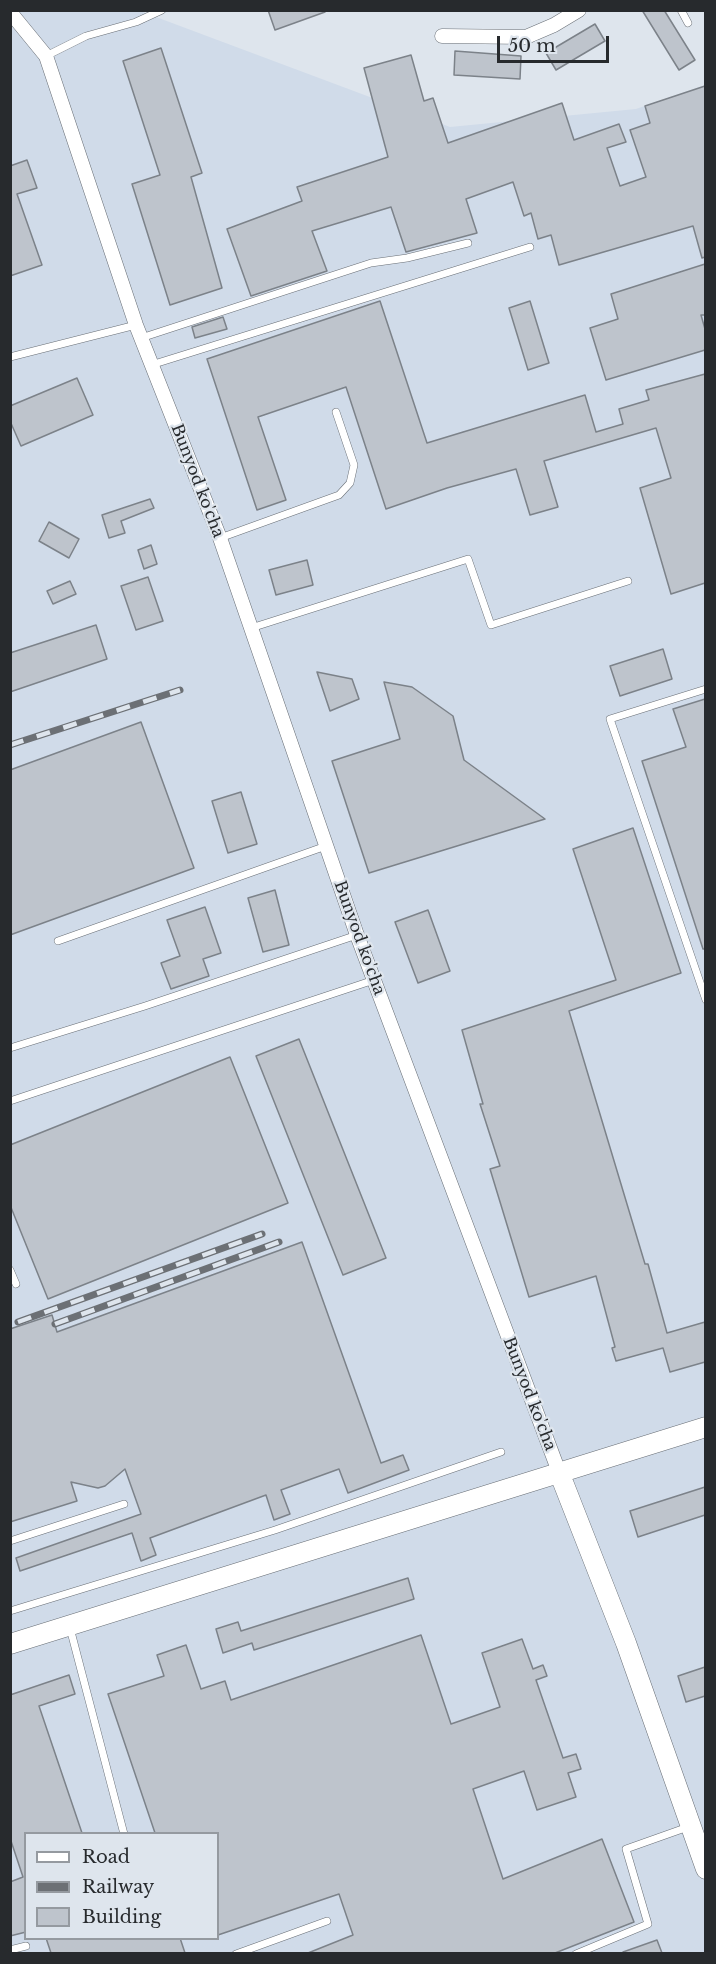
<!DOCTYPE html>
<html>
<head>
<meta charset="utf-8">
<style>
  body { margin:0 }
  #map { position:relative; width:716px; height:1964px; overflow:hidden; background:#dee5ed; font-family:"Libre Baskerville",serif }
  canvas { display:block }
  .frame { position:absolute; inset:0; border:12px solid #272a2d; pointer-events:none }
  .legend { position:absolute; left:24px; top:1832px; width:195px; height:108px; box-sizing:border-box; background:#dee5ed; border:2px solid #959aa0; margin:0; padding:8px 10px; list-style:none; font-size:18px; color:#272a2d }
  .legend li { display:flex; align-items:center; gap:12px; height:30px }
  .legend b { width:30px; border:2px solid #959aa0 }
  .scale { position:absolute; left:497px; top:36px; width:112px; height:27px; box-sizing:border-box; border:3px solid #272a2d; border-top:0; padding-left:8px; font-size:18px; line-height:21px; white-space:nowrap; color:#272a2d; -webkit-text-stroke:4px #dee5ed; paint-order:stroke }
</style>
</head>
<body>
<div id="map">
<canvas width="716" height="1964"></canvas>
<div class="frame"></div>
<ul class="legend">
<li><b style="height:8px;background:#fff"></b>Road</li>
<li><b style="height:8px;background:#6c7075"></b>Railway</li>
<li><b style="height:16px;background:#bec4cc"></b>Building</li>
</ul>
<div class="scale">50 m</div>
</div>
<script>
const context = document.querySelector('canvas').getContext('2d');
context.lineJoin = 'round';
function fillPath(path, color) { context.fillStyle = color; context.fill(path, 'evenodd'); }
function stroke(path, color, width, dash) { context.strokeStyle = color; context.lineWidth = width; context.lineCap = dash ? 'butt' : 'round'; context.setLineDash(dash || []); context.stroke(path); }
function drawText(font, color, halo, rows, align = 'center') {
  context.font = font + ' "Libre Baskerville",serif'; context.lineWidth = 4.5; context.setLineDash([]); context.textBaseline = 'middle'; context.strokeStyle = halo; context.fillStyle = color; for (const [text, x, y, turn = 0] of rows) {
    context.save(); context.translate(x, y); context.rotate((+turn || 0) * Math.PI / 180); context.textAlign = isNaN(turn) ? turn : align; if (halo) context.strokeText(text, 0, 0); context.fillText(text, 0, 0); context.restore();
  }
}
const built = new Path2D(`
  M11,11H140L450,127L636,109L705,85V1953L11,1954ZM26,1834H218V1938H26Z`);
const building = new Path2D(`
  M268,10H325V12L275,30Z
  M642,10H664L695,60L679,70Z
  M595,24L605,41L556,70L546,53Z
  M161,48L202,173L191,177L222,288L170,305L132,184L160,175L123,61Z
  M455,51L521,56L520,79L454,75Z
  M411,55L424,101L433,98L448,143L562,103L574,140L619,124L626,142L607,148L620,186L646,177L630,130L650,123L645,106L705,86V257L702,258L693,226L559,265L551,235L538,239L531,213L524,216L513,182L466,199L477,233L406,252L391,207L312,231L327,271L251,296L227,229L302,201L297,187L388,157L364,68Z
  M27,160L37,188L17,194L42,265L10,276V166Z
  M705,264V315H701L705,329V350L606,380L590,328L618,319L611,294Z
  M380,301L427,443L585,395L596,432L623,424L619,409L649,400L646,390L705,374V583L671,594L640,488L671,478L656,428L544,461L558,507L530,515L516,469L447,488L386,509L346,387L258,417L286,500L257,510L207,359Z
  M530,301L549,363L528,370L509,308Z
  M223,317L227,329L195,338L192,327Z
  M77,378L93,415L21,446L10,421V406Z
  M150,499L154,508L121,521L125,533L109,538L102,515Z
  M49,522L79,539L69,558L39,541Z
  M151,545L157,564L144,569L138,550Z
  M307,560L313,585L276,595L269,570Z
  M148,577L163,621L136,630L121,586Z
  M70,581L76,594L53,604L47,591Z
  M96,625L107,659L10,692V653Z
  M663,649L672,679L620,696L610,666Z
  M317,672L352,679L359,699L330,711Z
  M384,682L412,687L453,716L464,760L545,819L369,873L332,761L400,739Z
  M705,699V949H703L642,761L686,747L673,709Z
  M141,722L194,868L10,935V770Z
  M241,792L257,844L228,853L212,801Z
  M633,828L681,973L569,1011L645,1264H648L667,1333L705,1322V1362L670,1372L663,1348L616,1361L612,1348L615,1347L596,1276L529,1297L490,1169L500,1166L480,1104H483L462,1030L616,980L573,849Z
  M275,890L289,945L263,952L248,898Z
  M205,907L221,953L203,959L209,976L171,989L161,963L180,956L167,920Z
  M428,910L450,971L418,983L395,922Z
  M299,1039L386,1258L343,1275L256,1056Z
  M230,1057L288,1203L48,1299L10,1205V1145Z
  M302,1242L381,1463L403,1455L409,1470L348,1493L339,1469L281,1490L290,1514L274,1520L266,1495L150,1538L156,1555L141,1561L132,1533L20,1571L16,1558L141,1514L125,1469L105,1486L98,1488L71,1482L77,1501L10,1522V1329L52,1315L57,1332Z
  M705,1487V1515L638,1537L630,1511Z
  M408,1578L414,1599L254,1650L252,1643L223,1653L216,1629L238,1622L241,1631Z
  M421,1635L451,1724L500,1707L482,1653L522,1639L533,1669L543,1665L547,1676L536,1680L563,1758L576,1754L581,1769L568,1773L576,1797L537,1810L524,1771L473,1789L503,1879L602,1839L634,1922L555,1953H308L353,1935L339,1894L218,1935V1833H155L108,1694L164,1676L157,1655L186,1645L201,1689L225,1681L231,1700Z
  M705,1667V1696L686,1702L678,1676Z
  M69,1675L75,1694L39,1706L82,1833H26V1932L10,1936V1882L23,1877L10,1838V1695Z
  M46,1938H180L185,1953H51Z
  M657,1940L662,1953H623V1952Z`);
const lane = new Path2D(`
  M681,10L688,23
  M46,56L86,36L136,22L162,10
  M141,338L371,263L407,258L468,243
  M10,357L136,325
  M151,365L530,247
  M220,538L339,495L350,483L354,465L336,412
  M251,628L468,559L491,625L628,581
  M706,689L610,719L706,1000
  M58,941L326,846
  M10,1048L145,1006L357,935
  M10,1101L374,980
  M10,1270L16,1284
  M10,1541L124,1504
  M10,1611L275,1530L501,1452
  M70,1628L124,1834
  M10,1950L26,1946
  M236,1954L327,1921
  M576,1954L648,1924L626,1849L688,1827`);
const street = new Path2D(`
  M10,12L46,56L136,325L220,538L357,935L559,1472
  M442,36L526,37L554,25L579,10`);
const secondary = new Path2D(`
  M559,1472L626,1643L706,1869
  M10,1644L706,1427`);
const rail = new Path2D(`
  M10,745L180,690
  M18,1322L262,1234
  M55,1324L279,1242`);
const streetNames = [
  ["Bunyod ko'cha",197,481,69],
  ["Bunyod ko'cha",359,938,70],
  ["Bunyod ko'cha",529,1394,69]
];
fillPath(built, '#d0dbe9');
fillPath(building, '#bec4cc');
stroke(building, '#7c8289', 1.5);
stroke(lane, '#696f76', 8);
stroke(street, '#696f76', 15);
stroke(secondary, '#696f76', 21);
stroke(lane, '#fff', 7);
stroke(street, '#fff', 14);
stroke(secondary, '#fff', 20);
stroke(rail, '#6c7075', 7);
stroke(rail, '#dee5ed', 4.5, [14]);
drawText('16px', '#272a2d', '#dee5ed', streetNames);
</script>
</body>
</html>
